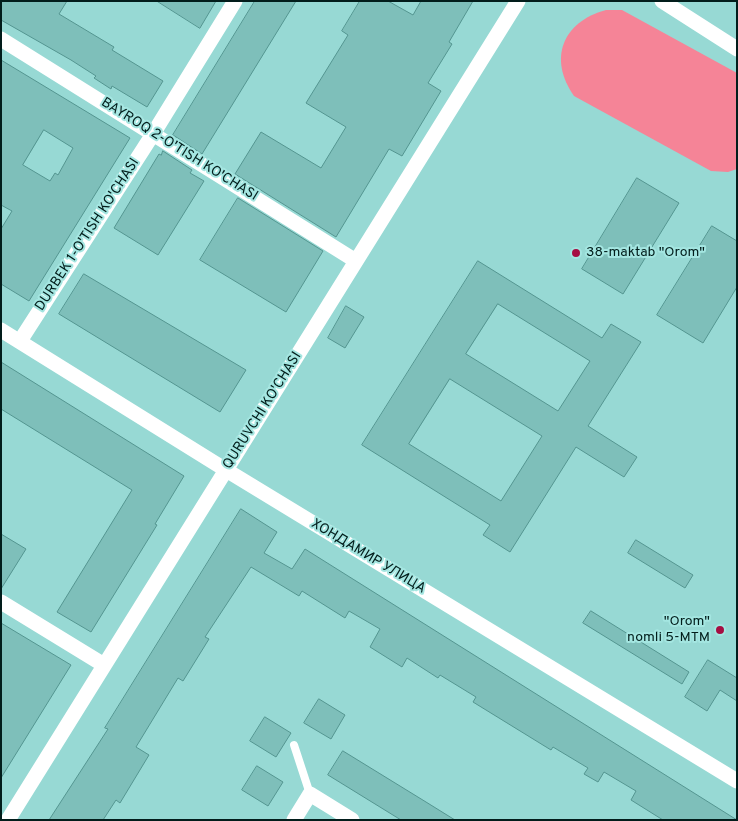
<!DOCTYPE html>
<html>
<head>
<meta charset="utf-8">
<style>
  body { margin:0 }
  #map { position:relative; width:738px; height:821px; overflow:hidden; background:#97d9d4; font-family:Overpass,sans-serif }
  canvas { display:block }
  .frame { position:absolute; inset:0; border:2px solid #021d1b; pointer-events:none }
</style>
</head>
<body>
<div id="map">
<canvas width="738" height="821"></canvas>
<div class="frame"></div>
</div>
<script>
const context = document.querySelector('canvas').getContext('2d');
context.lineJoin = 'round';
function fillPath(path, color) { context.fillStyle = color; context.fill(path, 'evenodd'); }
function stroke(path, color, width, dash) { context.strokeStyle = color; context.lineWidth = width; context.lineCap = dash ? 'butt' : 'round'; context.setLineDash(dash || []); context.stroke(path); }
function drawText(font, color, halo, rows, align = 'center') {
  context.font = font + ' Overpass,sans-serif'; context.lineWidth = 4; context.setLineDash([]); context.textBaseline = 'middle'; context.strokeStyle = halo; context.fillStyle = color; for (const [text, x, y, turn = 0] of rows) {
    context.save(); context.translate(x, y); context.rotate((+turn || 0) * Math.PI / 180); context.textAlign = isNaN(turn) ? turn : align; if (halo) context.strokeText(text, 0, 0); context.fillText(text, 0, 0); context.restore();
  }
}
const green = new Path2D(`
  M606,10H622L737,73V169L728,172L711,171L574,96C548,59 562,22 606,10Z`);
const building = new Path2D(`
  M1,1H67L59,14L114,47L112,50L163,81L147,107L112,86L111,89L94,78L96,76L71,60L1,20Z
  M157,1H216L200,28Z
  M255,1H296L202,154L173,135Z
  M360,1H388L413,15L421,1H473L449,42L452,44L428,83L441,91L402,156L389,149L336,237L235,174L261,132L321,168L346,127L306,103L348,35L342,31Z
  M1,60L130,138L29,301L1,284V229L12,211L1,205ZM44,130L73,148L58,175L55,173L50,181L23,165Z
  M163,151L192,170L190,173L204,181L158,255L114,228L159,154L161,155Z
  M637,178L679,203L623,294L582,269Z
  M238,198L323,251L286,312L200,260Z
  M712,226L737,241V287L703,343L657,315Z
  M478,261L602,338L611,324L641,342L588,426L637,457L624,477L576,447L510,552L483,535L490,525L362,445ZM498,304L590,361L558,411L466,354ZM450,379L542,436L501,501L409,444Z
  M84,274L246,370L220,412L59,314Z
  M346,306L364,317L345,348L328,338Z
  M1,362L184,476L155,524L157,525L91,632L57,612L132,490L1,409Z
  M241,509L277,532L264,553L292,569L305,549L737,820H663L631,800L636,791L604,772L598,782L584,774L588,768L553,747L551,750L473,702L476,697L440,675L438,678L407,658L402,667L370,647L380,629L349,611L345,618L302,591L299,596L251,567L205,637L209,639L183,681L178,678L136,747L149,755L120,803L116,800L103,820H49L108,729L105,728Z
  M1,534L26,549L1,589Z
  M636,540L693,575L685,588L628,553Z
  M591,611L689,672L682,684L583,623Z
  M1,623L71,665L1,778Z
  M708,660L737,678V701L720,690L707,711L685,697Z
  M319,699L345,715L331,739L304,723Z
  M265,717L291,733L276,757L250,741Z
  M343,751L426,802L455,820H401L328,775Z
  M257,766L283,782L268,806L242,790Z`);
const lane = new Path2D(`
  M294,745L310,794`);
const street = new Path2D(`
  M662,1L737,49
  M1,39L356,261
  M1,330L226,470L737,781
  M20,341L153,134L235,1
  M1,602L104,665
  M8,820L518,1
  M294,820L310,794L352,820`);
const markers = [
  [576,253,5,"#a50d42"],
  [720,630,5,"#a50d42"]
];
const streetNames = [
  ["BAYROQ 2-O'TISH KO'CHASI",179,150,32],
  ["DURBEK 1-O'TISH KO'CHASI",88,235,-57],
  ["QURUVCHI KO'CHASI",263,411,-58],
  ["ХОНДАМИР УЛИЦА",368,557,31]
];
const poiNames = [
  ["38-maktab \"Orom\"",586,253],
  ["\"Orom\"",710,622,"right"],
  ["nomli 5-MTM",710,638,"right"]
];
fillPath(green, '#f58497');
fillPath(building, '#7ebfba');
stroke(building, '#549590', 1);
stroke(lane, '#fff', 8);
stroke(street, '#fff', 15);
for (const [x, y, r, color] of markers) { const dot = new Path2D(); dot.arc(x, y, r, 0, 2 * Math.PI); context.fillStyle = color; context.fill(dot); stroke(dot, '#a4e6e1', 2); }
drawText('14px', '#021d1b', '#a4e6e1', streetNames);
drawText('14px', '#021d1b', '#a4e6e1', poiNames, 'left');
</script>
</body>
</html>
